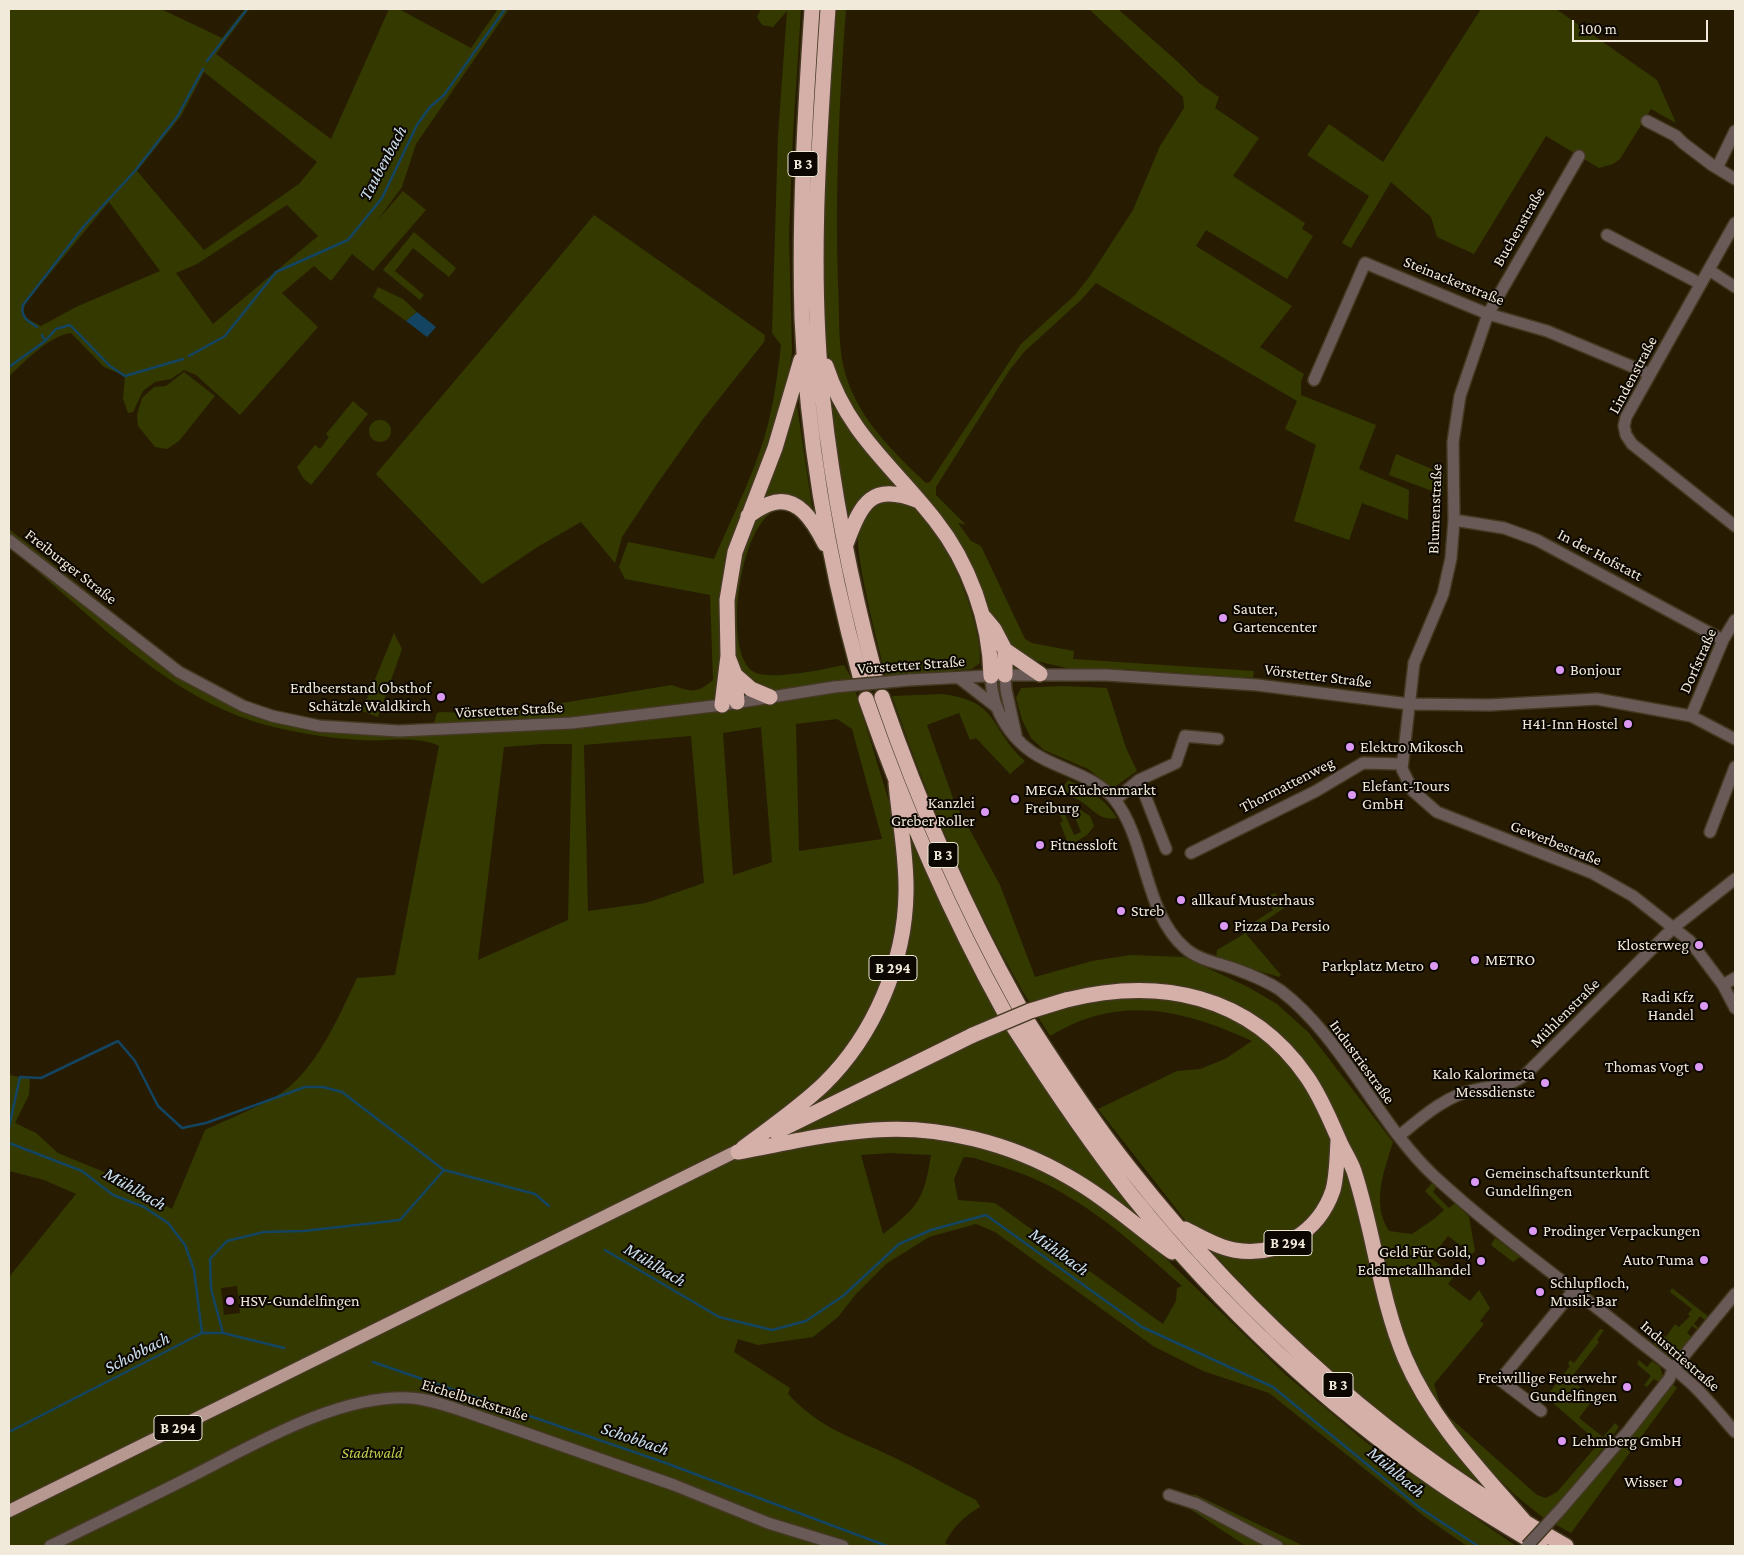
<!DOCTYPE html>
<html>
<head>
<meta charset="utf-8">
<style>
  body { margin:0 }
  #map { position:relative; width:1744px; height:1555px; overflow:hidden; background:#271c02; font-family:"Crimson Pro",serif }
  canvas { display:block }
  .frame { position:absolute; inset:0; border:10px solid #f1eada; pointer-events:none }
  .scale { position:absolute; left:1572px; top:20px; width:136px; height:22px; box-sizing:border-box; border:2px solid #f1eada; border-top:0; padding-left:6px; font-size:15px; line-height:18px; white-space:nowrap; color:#f1eada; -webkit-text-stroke:4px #0c0701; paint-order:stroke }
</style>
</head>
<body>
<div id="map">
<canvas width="1744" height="1555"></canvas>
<div class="frame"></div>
<div class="scale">100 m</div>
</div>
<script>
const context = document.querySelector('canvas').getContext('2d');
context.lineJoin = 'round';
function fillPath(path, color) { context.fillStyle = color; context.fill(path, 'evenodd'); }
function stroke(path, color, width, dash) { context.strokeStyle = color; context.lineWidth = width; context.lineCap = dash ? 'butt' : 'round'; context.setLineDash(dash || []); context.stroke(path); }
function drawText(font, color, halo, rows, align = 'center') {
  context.font = font + ' "Crimson Pro",serif'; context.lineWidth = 4; context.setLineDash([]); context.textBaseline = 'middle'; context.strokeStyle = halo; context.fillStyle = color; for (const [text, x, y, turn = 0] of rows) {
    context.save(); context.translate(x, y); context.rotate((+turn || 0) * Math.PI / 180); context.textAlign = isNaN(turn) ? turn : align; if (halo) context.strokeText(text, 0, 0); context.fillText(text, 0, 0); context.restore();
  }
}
const green = new Path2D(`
  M9,9H161L222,38L245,9H249L216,54L331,139L389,9H399L471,48L498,9H509L416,144L402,187L377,221L403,191L426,210L373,271L352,254L331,281L314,266L282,293L318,327L240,415L196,375L184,370L171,379L155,382L143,391L133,412L128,413L123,399L125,376L104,367L71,333C47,337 27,360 9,376ZM204,72L317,162L299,184L204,250L137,171L181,116ZM109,202L160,271L76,307L41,326L26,318L23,310L27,301ZM287,205L318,236L213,324L176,273L197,264Z
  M761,9H801L793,134L789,234L792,352L788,379L795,392L817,540C810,530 805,519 795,513C745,481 717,652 754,672C770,681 826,669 844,665L851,677L894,818L906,823L960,943L1157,1232L1158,1251L1286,1375L1367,1443L1516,1546H1467L1425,1517L1269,1393L1203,1371L1153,1346L995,1232L976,1224L929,1237L886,1264L856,1294L838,1317L813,1337L758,1345L738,1339L734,1352L790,1388L788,1394C822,1430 850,1436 891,1456C920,1470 948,1486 976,1500L980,1507C964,1516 953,1527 945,1543L951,1546H9V1277L76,1194L44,1180L9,1171V1075L30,1079L29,1095L15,1123L36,1133L58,1153L104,1172L172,1209L205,1130C228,1119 252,1110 275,1097C314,1075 338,1018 357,978L395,975L439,746C416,735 385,742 360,740C328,738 297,733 266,725C164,697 90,612 9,548V529L189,673L238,698L274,711L308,720L376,727L433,726L437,713L441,712L495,714L672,685C691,692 697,694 713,680L710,595L625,579L619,567L628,542L714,559C733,515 758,467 769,420C775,395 778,371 781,345L772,333L778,135L787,11L773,27L762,25L757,17ZM837,719L852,729L882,839L799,851L796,724ZM761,727L772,862L733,875L723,733ZM691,736L704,883L646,903L588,911L584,745ZM542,744H572L568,920L478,960L504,747ZM890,1153L931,1155C924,1200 918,1207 883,1234L861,1155ZM966,1157L974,1158C995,1165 1019,1171 1039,1181C1093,1206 1138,1247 1182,1286L1177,1288L1176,1301L1163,1324L995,1203L958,1200L954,1179L963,1158ZM237,1286L240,1313L224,1315L221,1288Z
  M835,9H846C839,101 835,192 838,285C840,315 837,350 847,379C861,421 894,453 926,483L930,482L1021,344L1074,296L1090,276L1133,210L1160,146L1184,108L1183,97L1089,9H1118L1178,62L1199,83L1219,97L1215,108L1259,138L1233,176L1305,223L1302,229L1313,236L1287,279L1206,230L1196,246L1292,306L1260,347L1304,374L1301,382V395L1376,425L1359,469L1409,490L1408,520L1362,503L1349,540L1294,521L1316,445L1285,429L1297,401L1096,283L1081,300L1024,352L1009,371L936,487V495L966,525L958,523L971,541L981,546L1025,639L1032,643L1074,651L1073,659L1254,671L1253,678L1122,669H1071L1027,659L1007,644L969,570L865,433L830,363L825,338L822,243L826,131Z
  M1481,9H1556L1657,80L1676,123L1651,109L1620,159L1613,164L1599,168L1546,136L1474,254L1437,237L1431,217L1391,182L1351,248L1342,243L1369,196L1307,155L1329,124L1383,162Z
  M594,215L765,335L764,342L703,419L657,484L622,537L615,563L581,522L539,546L482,584L376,474C448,388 522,303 594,215Z
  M414,232L456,268L449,277L413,248L395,271L424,295L420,300L383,270Z
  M378,287L403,299L417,312L406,321L373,297Z
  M184,372L215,396L179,441L167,449L155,447L138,426L137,415L142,398L154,387L166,386Z
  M353,401L368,414L311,485L303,478L297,467L315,445L320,449L329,437L326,434Z
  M831,406L835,408L851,434L893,482L892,486C870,486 860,498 849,516L846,515Z
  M369 431a11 11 0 1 1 22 0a11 11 0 1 1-22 0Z
  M1396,454L1444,474L1443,495L1389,475Z
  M883,496C893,499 911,502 918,509C947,537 983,625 980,663L972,669L886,677C879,646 851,547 859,521C861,512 876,502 883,496Z
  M394,633L402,649L378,717L362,711Z
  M1063,686L1107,688L1126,748L1137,771L1113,788L1088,769L1044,750L1031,738L1022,720L1016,698L1021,688Z
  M941,694C1001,701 988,728 1025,761L1010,774L976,738L970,740L959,713L927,725L954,801L1000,885L1035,977L1092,961L1131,955L1184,957L1248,987L1277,1004L1309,1033L1393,1142C1384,1171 1371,1204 1389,1231L1412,1234L1434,1219L1444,1210L1425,1191L1432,1183L1437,1186L1433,1192L1449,1208L1455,1203L1469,1217L1475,1251L1472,1254L1448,1236L1431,1258L1454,1276L1448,1284L1470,1301L1479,1290L1490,1308L1480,1321L1484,1324L1434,1384L1441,1407L1448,1416L1537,1495L1546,1498L1557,1492L1599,1443L1546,1397L1570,1366L1568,1364L1570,1360L1574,1363L1600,1329L1604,1330L1597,1340L1599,1342L1570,1379L1589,1394L1586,1398L1591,1402L1579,1418L1603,1437L1615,1423L1619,1427L1562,1503L1545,1519L1515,1495L1491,1471L1480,1483H1478L1414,1438L1347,1385L1294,1339L1203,1243L1098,1109L1177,1071L1200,1069L1225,1059L1252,1041C1182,1009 1119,994 1050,1036C982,930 933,814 892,696Z
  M1068,780C1089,790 1104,798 1117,818C1100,821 1095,811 1082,802C1076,798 1067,795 1060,792Z
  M1077,808L1090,816L1094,826L1087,835L1069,846L1060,823L1063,821L1059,813L1064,812L1074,835L1081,832L1072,810Z
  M1275,893L1284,908L1246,934L1281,975L1279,977L1216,958L1217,950L1244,934L1242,930L1273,910L1268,897Z
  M1495,1238L1520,1257L1513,1262L1491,1245Z
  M1672,1288L1709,1317L1706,1321L1700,1316L1694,1324L1700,1329L1699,1331L1692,1326L1687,1333L1693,1338C1676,1357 1676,1360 1654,1344L1662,1335L1666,1337L1675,1324L1679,1327L1690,1316L1688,1314L1692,1309L1670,1292Z
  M1639,1360L1647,1367L1652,1361L1660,1367L1663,1376L1660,1383L1654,1379L1647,1387L1644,1385L1651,1376L1637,1364Z
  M1670,1382L1677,1388L1571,1533L1553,1523Z
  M1194,1494L1304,1546H1246L1187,1507Z`);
const water = new Path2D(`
  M417,312L436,327L427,337L406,321Z`);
const stream = new Path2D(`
  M207,61L247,9
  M37,327C28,321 20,317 23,305L84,226L135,171L177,117L203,69
  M42,335L45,341
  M189,356L225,336L276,272L348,240L382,198L417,125L430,107L444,95L505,9
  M9,367L45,341L56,329L70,325L110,366L125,376L183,359
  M9,1127L20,1077L41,1078L118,1041L135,1061L158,1106L182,1128L206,1123L305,1087H323L342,1092L444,1170
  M9,1143L82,1171L113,1195L144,1207L168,1223L185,1245L194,1270L202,1333
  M605,1250L719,1317L772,1330L806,1321L843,1296L899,1244L931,1230L986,1215L1142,1327L1273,1387L1420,1508L1478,1546
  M223,1333L211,1289L210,1259L227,1241L264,1232L304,1231L400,1220L444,1170L535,1194L549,1206
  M373,1362L663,1462L887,1546
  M9,1432L202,1333H223L284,1348`);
const minor = new Path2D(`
  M1647,121L1676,136L1683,143L1712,165L1735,179
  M1579,156L1488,314L1460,396L1453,442L1454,520L1451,558L1443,594L1414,663L1402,769L1413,791L1437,812L1592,873L1633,896L1690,941L1723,985L1735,1008
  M1717,168L1735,131
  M1735,223L1626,417L1624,426L1626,435L1632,444L1735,526
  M1607,235L1701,284
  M1709,270L1735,287
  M1314,380L1365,263L1488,314L1547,331L1650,374
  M1454,520L1504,528L1537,540L1723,640
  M9,540L179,672L243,706L272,716L319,726L399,731L572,723L722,705L834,687
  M1005,675L1006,690L1016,735
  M991,676C991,711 1013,744 1044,759C1069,772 1097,778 1115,800C1147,841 1144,913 1185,948C1198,960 1219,963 1235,969C1249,974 1268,982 1280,990C1342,1037 1376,1121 1434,1176C1499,1236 1571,1286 1640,1342C1658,1356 1678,1371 1695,1387C1709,1401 1722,1417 1735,1432
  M959,678L995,706
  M909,680L1005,675H1107L1257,685L1409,704L1490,705L1597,699L1691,716L1735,739
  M1691,716L1723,640L1735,620
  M1139,780L1166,849
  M1115,800L1139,780L1176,763L1185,736L1218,739
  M1710,832L1735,767
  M1191,853L1316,791L1363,763L1401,764
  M1723,985L1735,978
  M1399,1136C1421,1118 1445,1096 1474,1090C1497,1084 1503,1090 1525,1075L1673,928L1735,879
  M1541,1411L1500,1380L1575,1289
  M1169,1495L1197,1504L1277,1546
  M1561,1509L1629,1430L1669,1379L1673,1369L1735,1294
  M50,1546C96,1523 143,1501 190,1477C252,1446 338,1394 410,1398C430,1399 450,1407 469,1413L674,1485L768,1523L843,1546`);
const major = new Path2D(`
  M9,1511L743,1148`);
const highway = new Path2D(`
  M812,9C805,112 799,215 802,318C807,439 828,559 860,676
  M828,9C819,139 809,271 823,401C833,493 851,584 875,674
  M826,366C848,434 893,466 935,520C969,563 990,621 991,676
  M748,516C754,512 761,507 769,504C797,493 814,522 825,544
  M846,544C862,502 871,482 919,501
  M984,617L994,629L1005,650L1040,674
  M1005,650V675
  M728,657L735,675L737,702
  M735,675L751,689L770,697
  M882,697C920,807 963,905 1019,1006
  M866,699C904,808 949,912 1005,1013
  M722,705L728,656L727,600L735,552L775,448L801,360
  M1066,1000C1159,977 1250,994 1307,1077C1321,1097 1329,1118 1339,1140C1343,1150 1350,1160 1354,1171C1374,1232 1380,1299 1405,1358C1432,1421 1480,1470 1524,1521
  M1028,1022C1060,1072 1093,1122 1130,1169C1249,1320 1397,1453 1566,1546
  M1013,1026C1051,1085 1089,1142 1132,1196C1220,1305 1323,1403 1438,1482C1471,1505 1506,1526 1540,1546
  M776,1132L973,1035
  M743,1148C771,1127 799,1108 824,1084C874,1035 905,962 906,893C907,856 899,819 896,783
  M738,1152C783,1144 828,1133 874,1130C939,1125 1010,1143 1067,1176C1105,1197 1137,1227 1172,1252
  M1185,1229C1201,1237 1217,1247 1234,1250C1277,1258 1319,1232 1333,1190C1337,1175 1337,1157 1338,1141`);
const minorBridge = new Path2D(`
  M834,687L909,680
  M1527,1546L1561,1509`);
const highwayBridge = new Path2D(`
  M973,1035L1030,1011L1066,1000`);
const markers = [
  [1223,618,5,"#dc99f4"],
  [1560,670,5,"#dc99f4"],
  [441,697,5,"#dc99f4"],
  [1628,724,5,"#dc99f4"],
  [1350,747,5,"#dc99f4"],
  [1352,795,5,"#dc99f4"],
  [1015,799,5,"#dc99f4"],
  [985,812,5,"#dc99f4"],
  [1040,845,5,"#dc99f4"],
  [1181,900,5,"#dc99f4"],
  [1121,911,5,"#dc99f4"],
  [1224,926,5,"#dc99f4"],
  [1699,945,5,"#dc99f4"],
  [1475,960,5,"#dc99f4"],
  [1434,966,5,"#dc99f4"],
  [1704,1006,5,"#dc99f4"],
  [1699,1067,5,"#dc99f4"],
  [1545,1083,5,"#dc99f4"],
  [1475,1182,5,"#dc99f4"],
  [1533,1231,5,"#dc99f4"],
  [1704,1260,5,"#dc99f4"],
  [1481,1261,5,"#dc99f4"],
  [1540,1292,5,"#dc99f4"],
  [230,1301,5,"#dc99f4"],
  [1627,1387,5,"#dc99f4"],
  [1562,1441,5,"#dc99f4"],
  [1678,1482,5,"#dc99f4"]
];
const shields = [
  [803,164,30],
  [943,855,30],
  [893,968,48],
  [1288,1243,48],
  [1338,1385,30],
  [178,1428,48]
];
const shieldNames = [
  ["B 3",803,164],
  ["B 3",943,855],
  ["B 294",893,968],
  ["B 294",1288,1243],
  ["B 3",1338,1385],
  ["B 294",178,1428]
];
const streetNames = [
  ["Buchenstraße",1519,227,-60],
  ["Steinackerstraße",1454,281,22],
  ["Lindenstraße",1633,375,-62],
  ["Blumenstraße",1435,509,-88],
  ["In der Hofstatt",1600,555,28],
  ["Freiburger Straße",71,567,38],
  ["Dorfstraße",1698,661,-66],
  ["Vörstetter Straße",911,665,-4],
  ["Vörstetter Straße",1318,676,7],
  ["Vörstetter Straße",509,710,-3],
  ["Thormattenweg",1287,785,-27],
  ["Gewerbestraße",1556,843,22],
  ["Mühlenstraße",1565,1013,-45],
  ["Industriestraße",1362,1062,54],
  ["Industriestraße",1680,1356,41],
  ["Eichelbuckstraße",475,1400,17]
];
const poiNames = [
  ["Sauter,",1233,609],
  ["Gartencenter",1233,627],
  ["Bonjour",1570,670],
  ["Erdbeerstand Obsthof",431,688,"right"],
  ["Schätzle Waldkirch",431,706,"right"],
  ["H41-Inn Hostel",1618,724,"right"],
  ["Elektro Mikosch",1360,747],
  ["Elefant-Tours",1362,786],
  ["GmbH",1362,804],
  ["MEGA Küchenmarkt",1025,790],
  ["Freiburg",1025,808],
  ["Kanzlei",975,803,"right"],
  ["Greber Roller",975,821,"right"],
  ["Fitnessloft",1050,845],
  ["allkauf Musterhaus",1191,900],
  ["Streb",1131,911],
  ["Pizza Da Persio",1234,926],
  ["Klosterweg",1689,945,"right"],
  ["METRO",1485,960],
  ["Parkplatz Metro",1424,966,"right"],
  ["Radi Kfz",1694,997,"right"],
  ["Handel",1694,1015,"right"],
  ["Thomas Vogt",1689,1067,"right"],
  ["Kalo Kalorimeta",1535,1074,"right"],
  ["Messdienste",1535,1092,"right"],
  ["Gemeinschaftsunterkunft",1485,1173],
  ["Gundelfingen",1485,1191],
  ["Prodinger Verpackungen",1543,1231],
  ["Geld Für Gold,",1471,1252,"right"],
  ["Edelmetallhandel",1471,1270,"right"],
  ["Auto Tuma",1694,1260,"right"],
  ["Schlupfloch,",1550,1283],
  ["Musik-Bar",1550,1301],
  ["HSV-Gundelfingen",240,1301],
  ["Freiwillige Feuerwehr",1617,1378,"right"],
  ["Gundelfingen",1617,1396,"right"],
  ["Lehmberg GmbH",1572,1441],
  ["Wisser",1668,1482,"right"]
];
const parkNames = [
  ["Stadtwald",372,1453]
];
const waterNames = [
  ["Taubenbach",383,163,-62],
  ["Mühlbach",135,1189,30],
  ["Mühlbach",1059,1252,36],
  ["Mühlbach",655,1265,31],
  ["Schobbach",137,1353,-27],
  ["Schobbach",635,1439,19],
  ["Mühlbach",1396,1472,40]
];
fillPath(green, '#343900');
fillPath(water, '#134563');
stroke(stream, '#134563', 2.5);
stroke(minor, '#433920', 14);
stroke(major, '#433920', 15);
stroke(highway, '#433920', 18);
stroke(minor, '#695a57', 11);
stroke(major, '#b69891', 12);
stroke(highway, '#d4b0a8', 15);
stroke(minorBridge, '#433920', 14, []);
stroke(highwayBridge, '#433920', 18, []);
stroke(minorBridge, '#695a57', 11);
stroke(highwayBridge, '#d4b0a8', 15);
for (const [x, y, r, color] of markers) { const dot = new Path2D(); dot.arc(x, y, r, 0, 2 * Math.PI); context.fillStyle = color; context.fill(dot); stroke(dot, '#0c0701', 2); }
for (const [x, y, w] of shields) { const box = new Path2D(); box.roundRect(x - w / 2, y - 12.5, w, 25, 4); context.fillStyle = '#0c0701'; context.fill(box); stroke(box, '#f1eada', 1); }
drawText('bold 15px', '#f1eada', null, shieldNames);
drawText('16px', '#f1eada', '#0c0701', streetNames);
drawText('16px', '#f1eada', '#0c0701', poiNames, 'left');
drawText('italic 16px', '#bccc4b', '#0c0701', parkNames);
drawText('italic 18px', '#cce1f0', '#0c0701', waterNames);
</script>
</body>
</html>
